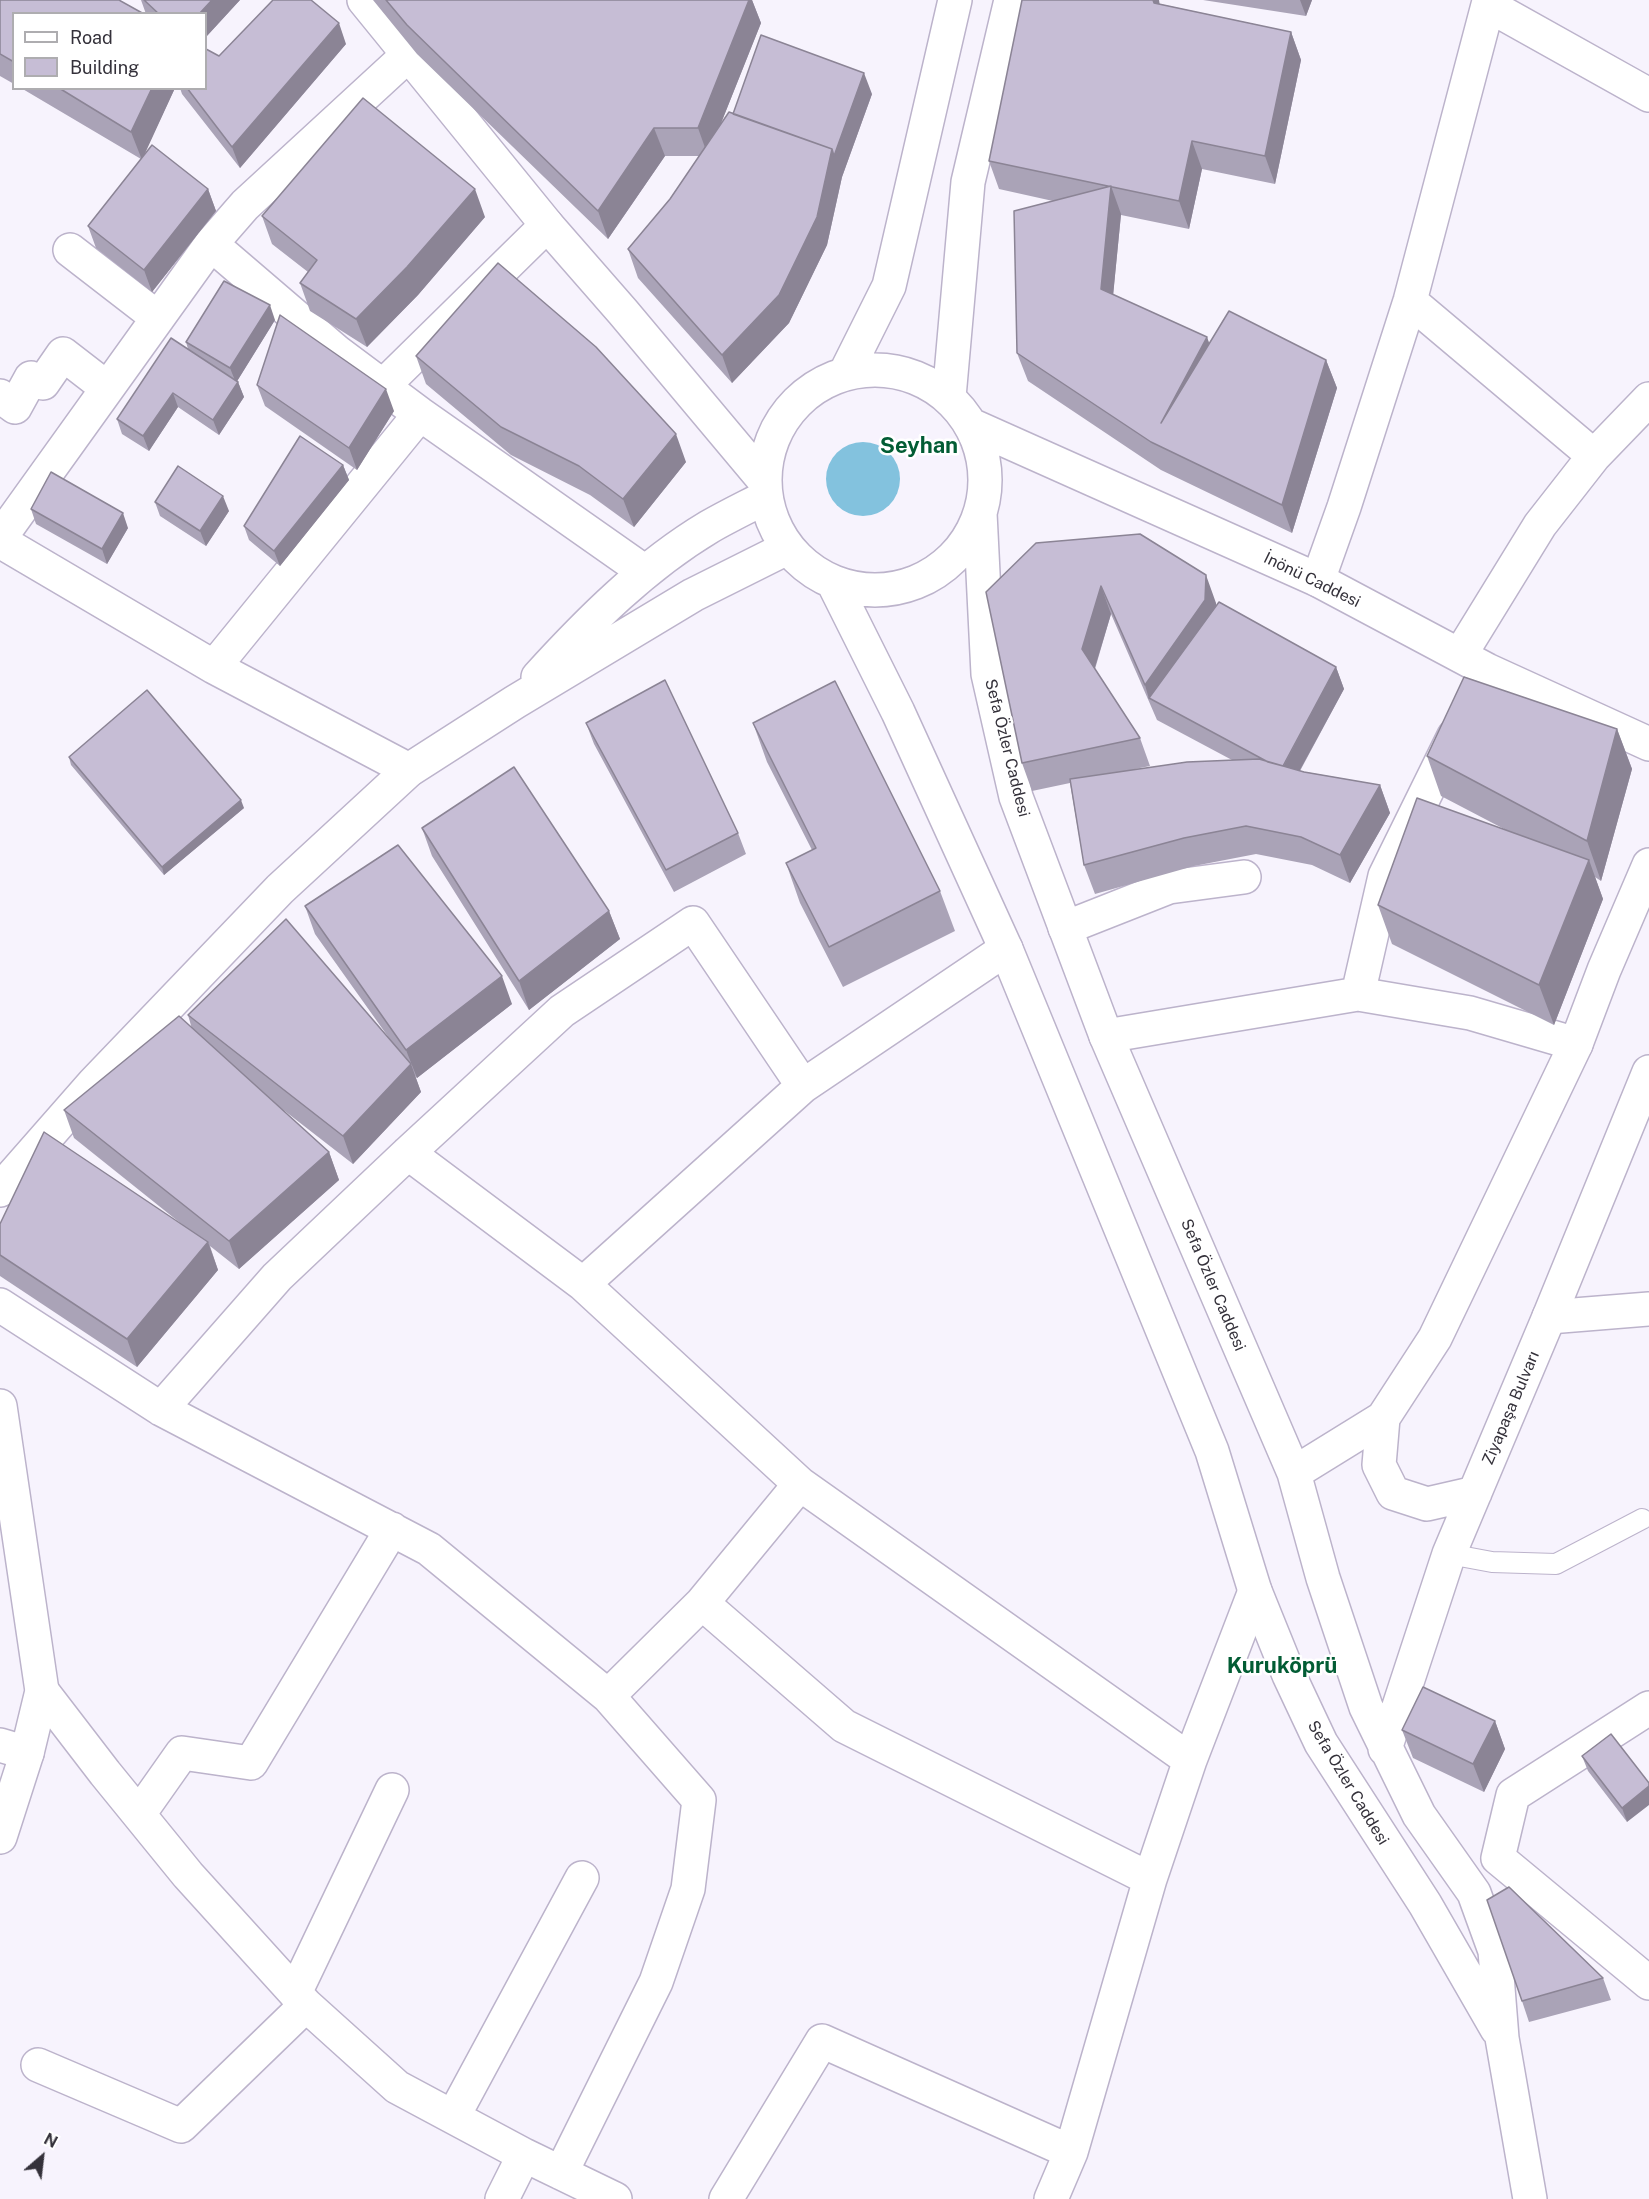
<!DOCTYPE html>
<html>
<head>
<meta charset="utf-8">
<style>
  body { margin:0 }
  #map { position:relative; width:1649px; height:2199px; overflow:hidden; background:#f7f3fd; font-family:"Public Sans",sans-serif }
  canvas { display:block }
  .legend { position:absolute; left:12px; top:12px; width:195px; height:78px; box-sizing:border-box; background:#fff; border:2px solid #aeadb0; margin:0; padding:8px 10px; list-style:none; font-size:18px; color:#34313a }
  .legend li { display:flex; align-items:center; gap:12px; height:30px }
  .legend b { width:30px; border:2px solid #aeadb0 }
  .north { position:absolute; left:12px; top:2127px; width:60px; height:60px; -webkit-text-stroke:4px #fff; paint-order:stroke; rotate:28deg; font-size:16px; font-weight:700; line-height:24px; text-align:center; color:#34313a }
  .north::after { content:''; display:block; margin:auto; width:21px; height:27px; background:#34313a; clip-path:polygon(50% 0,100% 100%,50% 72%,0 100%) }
</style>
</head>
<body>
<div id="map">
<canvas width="1649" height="2199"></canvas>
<ul class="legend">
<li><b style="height:8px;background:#fff"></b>Road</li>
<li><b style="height:16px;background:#c6bdd5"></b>Building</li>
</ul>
<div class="north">N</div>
</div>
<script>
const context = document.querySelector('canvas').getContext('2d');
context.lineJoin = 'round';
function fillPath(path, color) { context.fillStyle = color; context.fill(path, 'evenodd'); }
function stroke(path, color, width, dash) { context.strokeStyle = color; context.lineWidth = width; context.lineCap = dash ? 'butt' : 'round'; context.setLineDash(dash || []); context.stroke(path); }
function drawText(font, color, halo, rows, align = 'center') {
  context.font = font + ' "Public Sans",sans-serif'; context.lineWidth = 5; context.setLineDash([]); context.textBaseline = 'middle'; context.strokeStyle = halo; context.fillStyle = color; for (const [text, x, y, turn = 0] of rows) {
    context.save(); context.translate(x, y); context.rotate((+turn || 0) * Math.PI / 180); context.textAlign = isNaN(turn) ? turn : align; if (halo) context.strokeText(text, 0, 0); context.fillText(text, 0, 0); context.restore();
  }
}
const water = new Path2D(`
  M826 479a37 37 0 1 1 74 0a37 37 0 1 1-74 0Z`);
const lane = new Path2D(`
  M1449,1554L1492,1562L1556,1564L1642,1519`);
const street = new Path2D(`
  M211,244L337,352L420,414L645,572
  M70,250L158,318
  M1410,301L1594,456
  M383,386L547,225
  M0,396L15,407L31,378L43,383L63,354L107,388
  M0,538L211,244L245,205L408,55
  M0,541L214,667L409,770
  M1318,580L1344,507L1410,301L1488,5L1649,95
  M1460,655L1540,525L1594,456L1649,399
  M214,667L420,414
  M1065,928L1169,887L1244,877
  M1358,994L1470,1013L1576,1044
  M1106,1036L1358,994L1385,876L1454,736
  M408,1153L583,1284L800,1484L1190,1760
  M583,1284L803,1086L1006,949
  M0,1305L161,1409L429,1549L608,1696L699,1800L688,1889L656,1982L561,2173
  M1549,1317L1649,1309
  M161,1409L277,1277L408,1153L562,1011L693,923L803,1086
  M702,1603L844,1726L1150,1879
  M42,1691L105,1773L188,1875L306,2005L397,2087L524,2155L615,2199
  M608,1696L702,1603L800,1484
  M1649,1708L1513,1795L1498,1858L1649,1983
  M0,1745L27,1753
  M139,1814L182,1753L251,1763L392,1529
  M295,1993L392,1790
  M38,2065L181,2126L306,2005
  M453,2117L582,1878
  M502,2199L524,2155
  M726,2199L822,2041L1071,2152
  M1051,2199L1071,2152L1150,1879L1190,1760L1255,1591`);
const secondary = new Path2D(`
  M364,0L547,225L623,312L763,479
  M765 480a110 110 0 1 1 220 0a110 110 0 1 1-220 0Z
  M846,372L889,286L955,0
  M949,397L968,182L1011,0
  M971,425L1318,580L1487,670L1649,744
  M980,513L988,674L1016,797L1106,1036L1294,1473L1323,1578L1366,1707L1419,1815L1474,1893L1495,1951L1502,2038L1530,2199
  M834,584L898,712L1006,949L1212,1451L1255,1591L1289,1675L1321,1743L1425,1904L1497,2029
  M538,677C589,621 644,566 709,527C728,516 747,507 766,497
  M0,1190L94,1083L280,889L409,770L515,702L693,595L787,548
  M0,1406L42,1691L27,1753L0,1837
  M1383,1418L1379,1465L1393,1493L1427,1504L1475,1493
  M1294,1473L1383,1418L1435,1338L1576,1044L1604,970L1649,865
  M1385,1749L1449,1554L1549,1317L1649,1072`);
const wall = new Path2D(`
  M0,0L14,14V84L0,76Z
  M141,0H240L206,37V14H146Z
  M373,0H752L761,23L721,123L733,114L872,94L842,177L827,245L789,323L732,383L638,278L628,249L670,199L699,156H665L608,239L417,54Z
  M1203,0H1312L1306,16Z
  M1160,4L1291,32L1301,60L1275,184L1202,169L1189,229L1121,215L1113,295L1207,337L1209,344L1326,360L1337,388L1292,533L1161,470L1028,381L1017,353L1053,201L999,189L989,161Z
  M346,44L240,168L182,94L180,88H206L219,56Z
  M21,88H175L143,156L208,189L216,211L152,292L96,248L88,226L141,159Z
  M262,216L485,217L418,295L367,347L310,311L300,283L308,272L272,244Z
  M275,320L237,381L238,382L244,397L219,435L178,407L149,451L122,434L117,419L188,349L186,342Z
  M416,356L686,462L634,527L590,495L511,455L426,384Z
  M257,385L394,411L357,470L265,406Z
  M343,465L349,480L280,566L249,540L244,526Z
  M155,502L229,511L206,546L160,516Z
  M31,509L128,528L107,564L36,524Z
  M1036,543L1216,603V605L1336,667L1344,689L1300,771L1380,785L1390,813L1350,883L1312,865L1256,854L1194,866L1095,894L1084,865L1070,783L1032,791L1022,763ZM1111,614L1157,720L1232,760L1135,769L1150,766L1140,738L1095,669Z
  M586,723L738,833L746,854L674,892L594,744Z
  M753,723L940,891L955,931L843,987L800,903L786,863L812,850L767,762Z
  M1617,729L1632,769L1601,881L1595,877L1603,899L1554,1025L1392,944L1378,905L1506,830L1441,796L1427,756Z
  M69,757L244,808L164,875L71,765Z
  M422,828L609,911L620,939L529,1010L432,856Z
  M305,906L512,1004L417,1078L415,1076L421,1092L353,1164L277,1105L329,1152L339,1180L239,1269L210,1246L218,1270L137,1367L0,1276V1224L184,1226L74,1138L64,1110L192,1029L188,1015L389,1038L315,934Z
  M1495,1721L1505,1749L1484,1792L1413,1758L1402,1730Z
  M1611,1734L1627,1822L1588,1771L1582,1756Z
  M1603,1978L1611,2000L1529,2022L1522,2001Z`);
const shadedWall = new Path2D(`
  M212,0H240L206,37V14H199Z
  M749,0H752L761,23L708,156L698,128Z
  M1153,0H1159L1164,31L1154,3Z
  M1300,0H1312L1306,16Z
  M339,23L346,44L240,168L232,147Z
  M1291,32L1301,60L1275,184L1265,156Z
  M864,73L872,94L842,177L827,245L789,323L732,383L722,355Z
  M152,88H175L142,160L131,132Z
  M654,128L665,156L608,239L598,211Z
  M1192,141L1202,169L1189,229L1179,201Z
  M1111,186L1121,214L1111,317L1101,289Z
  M208,189L216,211L152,292L144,270Z
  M475,189L485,217L418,295L367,347L356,319Z
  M270,305L275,320L236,383L230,368Z
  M1207,337L1217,365L1161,423Z
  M1326,360L1337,388L1292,533L1282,505Z
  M238,382L244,397L219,435L213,420Z
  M386,389L394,411L357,470L349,448Z
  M173,393L178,407L149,451L143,436Z
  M676,434L686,462L634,527L623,499Z
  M343,465L349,480L280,566L274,551Z
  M223,496L229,511L206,546L200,531Z
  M123,513L128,528L107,564L102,549Z
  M1206,575L1216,603L1215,628L1149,699L1145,685Z
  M1101,586L1111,614L1092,677L1082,649Z
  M1336,667L1344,689L1289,790L1282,769Z
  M1617,729L1632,769L1601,881L1587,841Z
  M1380,785L1390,813L1350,883L1340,855Z
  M241,800L244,808L164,875L162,867Z
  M1589,860L1603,899L1554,1025L1539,985Z
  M609,911L620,939L529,1010L519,981Z
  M502,976L512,1004L417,1078L406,1050Z
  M411,1064L421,1092L353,1164L343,1136Z
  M329,1152L339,1180L239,1269L229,1241Z
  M208,1242L218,1270L137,1367L127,1339Z
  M1495,1721L1505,1749L1484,1792L1473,1764Z
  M1649,1786V1805L1627,1822L1622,1808Z`);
const building = new Path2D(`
  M0,0H119L144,14H14V62L0,54Z
  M144,0H212L199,14H159Z
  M273,0H311L339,23L232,147L187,88H206V49L219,56Z
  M386,0H749L698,128H654L598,211L407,25Z
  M1022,0H1153L1154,3L1291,32L1265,156L1192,141L1179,201L989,161Z
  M761,35L864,73L834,156L832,149L733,114Z
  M59,88H152L131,132Z
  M363,98L475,189L407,267L356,319L300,283L317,260L262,216Z
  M729,112L832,149L817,217L779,295L722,355L628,249L670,199Z
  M152,145L208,189L144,270L88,226Z
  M1111,186L1101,289L1207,337L1161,423L1229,311L1326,360L1282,505L1151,442L1017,353L1014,211Z
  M498,263L596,347L676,434L623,499L579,466L501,427L416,356Z
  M224,281L270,305L230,368L186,342Z
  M280,315L386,389L349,448L257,385Z
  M171,338L238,382L213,420L173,393L143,436L117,419Z
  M300,436L343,465L274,551L244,526Z
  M178,466L223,496L200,531L155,502Z
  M51,472L123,513L102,549L31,509Z
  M1140,534L1206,575L1205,600L1145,685L1101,586L1082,649L1140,738L1022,763L986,592L1036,543Z
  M1219,602L1336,667L1283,766L1268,762L1149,698Z
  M1464,677L1617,729L1587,841L1427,756Z
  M665,680L738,833L666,870L586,723Z
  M835,681L940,891L829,947L786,863L816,848L753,723Z
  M147,690L241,800L162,867L69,757Z
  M1259,759L1304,772L1380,785L1340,855L1301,837L1246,826L1184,838L1084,865L1070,779L1187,762Z
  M514,767L609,911L519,981L422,828Z
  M1417,798L1589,860L1539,985L1378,905Z
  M398,845L502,976L406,1050L305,906Z
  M286,919L411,1064L343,1136L188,1015Z
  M179,1016L329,1152L229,1241L64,1110Z
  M44,1132L208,1242L127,1339L0,1255V1224Z
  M1423,1687L1495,1721L1473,1764L1402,1730Z
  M1611,1734L1649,1783V1786L1622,1808L1582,1756Z
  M1509,1887L1603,1978L1522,2001L1487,1900Z`);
const streetNames = [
  ["İnönü Caddesi",1312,580,26],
  ["Sefa Özler Caddesi",1007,748,76],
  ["Sefa Özler Caddesi",1213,1285,67],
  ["Ziyapaşa Bulvarı",1511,1408,-67],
  ["Sefa Özler Caddesi",1348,1783,59]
];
const districtNames = [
  ["Seyhan",919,446],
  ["Kuruköprü",1282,1666]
];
fillPath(water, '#83c2de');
stroke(lane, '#bcb3cb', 22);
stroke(street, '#bcb3cb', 36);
stroke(secondary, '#bcb3cb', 36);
stroke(lane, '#fff', 20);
stroke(street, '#fff', 33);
stroke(secondary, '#fff', 33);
fillPath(wall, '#aaa3b7');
fillPath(shadedWall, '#8b8495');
fillPath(building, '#c6bdd5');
stroke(building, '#8b8495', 1.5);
drawText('16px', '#34313a', '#fff', streetNames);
drawText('bold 22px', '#025c34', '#fff', districtNames);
</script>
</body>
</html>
